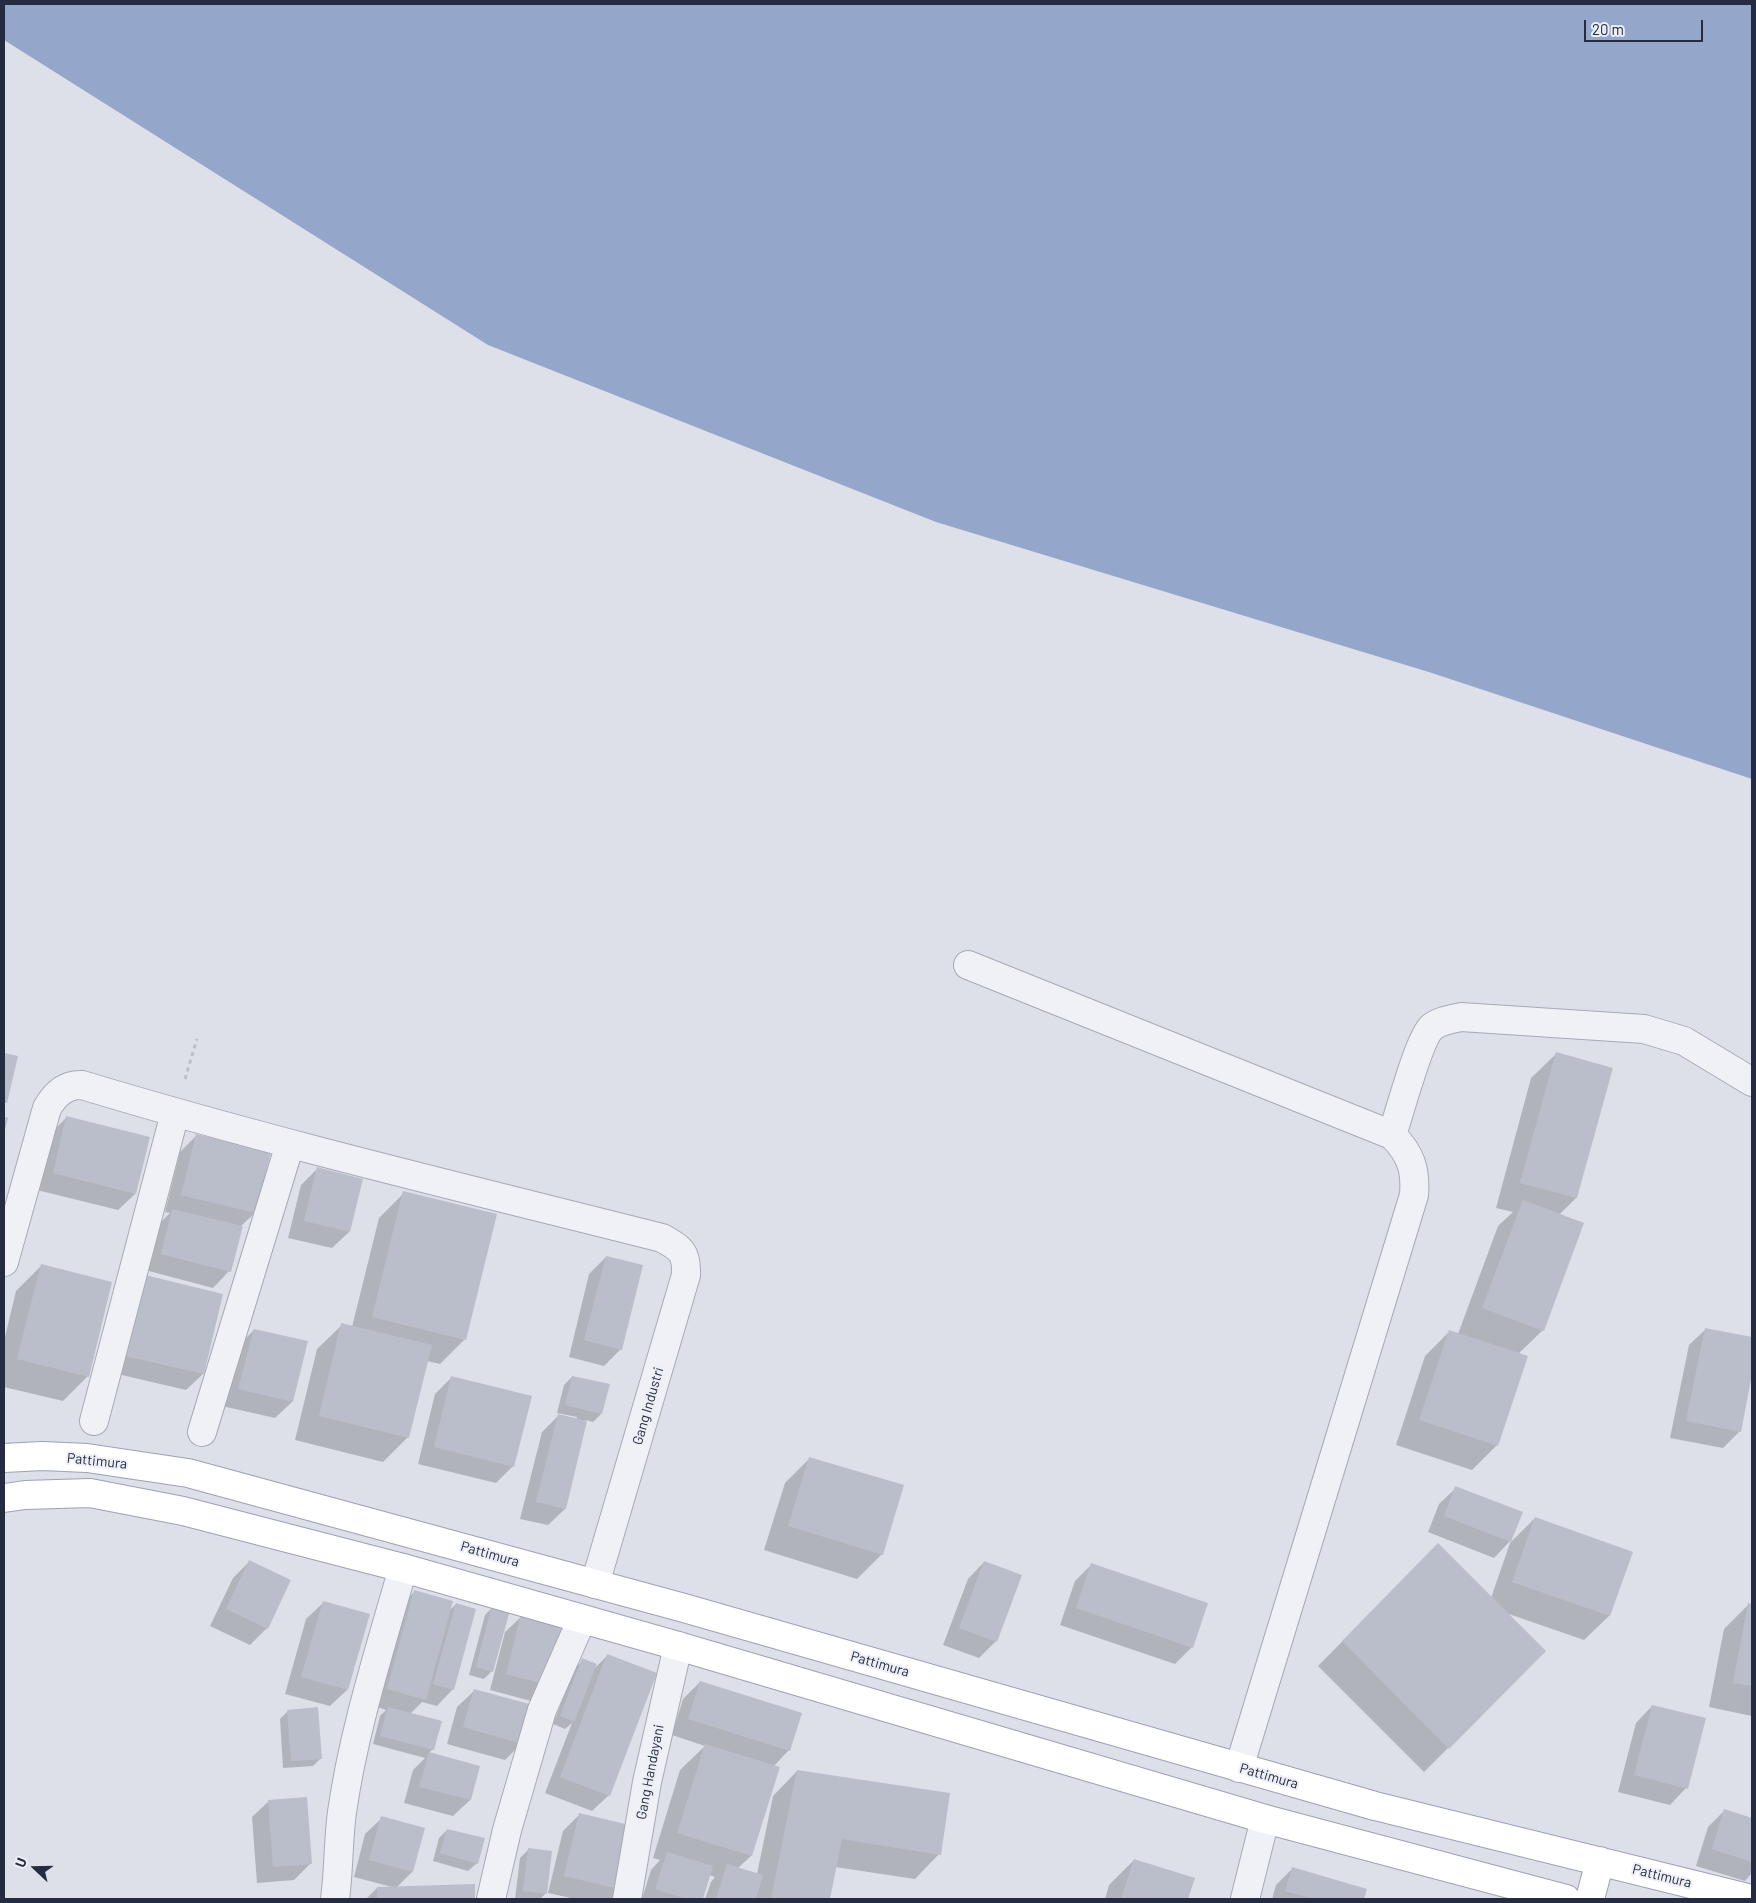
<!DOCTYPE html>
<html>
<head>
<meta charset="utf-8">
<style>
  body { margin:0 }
  #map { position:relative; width:1756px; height:1903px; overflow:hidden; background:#dde0e8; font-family:Barlow,sans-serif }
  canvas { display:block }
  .frame { position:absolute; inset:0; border:5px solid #252b40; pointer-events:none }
  .north { position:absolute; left:10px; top:1843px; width:50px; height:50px; -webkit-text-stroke:4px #edeff6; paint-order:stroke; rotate:291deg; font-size:14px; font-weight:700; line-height:20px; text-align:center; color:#252b40 }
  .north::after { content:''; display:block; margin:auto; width:18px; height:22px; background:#252b40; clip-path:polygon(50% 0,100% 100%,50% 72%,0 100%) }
  .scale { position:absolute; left:1584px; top:20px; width:119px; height:22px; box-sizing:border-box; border:2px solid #252b40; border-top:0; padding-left:6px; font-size:15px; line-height:18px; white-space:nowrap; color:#252b40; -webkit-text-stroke:4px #edeff6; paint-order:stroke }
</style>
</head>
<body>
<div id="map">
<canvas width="1756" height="1903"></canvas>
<div class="frame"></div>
<div class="north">U</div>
<div class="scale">20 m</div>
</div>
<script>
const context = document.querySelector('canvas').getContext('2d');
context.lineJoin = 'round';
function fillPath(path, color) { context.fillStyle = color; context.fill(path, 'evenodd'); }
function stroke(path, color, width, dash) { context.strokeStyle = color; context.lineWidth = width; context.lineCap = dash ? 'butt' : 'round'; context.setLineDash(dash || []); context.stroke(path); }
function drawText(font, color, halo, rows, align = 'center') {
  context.font = font + ' Barlow,sans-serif'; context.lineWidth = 4; context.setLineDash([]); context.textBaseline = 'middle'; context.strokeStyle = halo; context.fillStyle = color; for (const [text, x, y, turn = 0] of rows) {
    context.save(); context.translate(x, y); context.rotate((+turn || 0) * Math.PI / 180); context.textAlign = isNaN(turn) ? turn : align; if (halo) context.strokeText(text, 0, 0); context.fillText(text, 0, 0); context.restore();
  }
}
const water = new Path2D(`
  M4,4H1752V779L1432,673L936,522L488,345L4,40Z`);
const shadow = new Path2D(`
  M4,1054L17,1057L4,1104Z
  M1556,1054L1611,1069L1576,1198L1559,1215L1543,1330L1518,1354L1497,1445L1472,1470L1396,1445L1425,1356L1450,1331L1458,1334L1498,1226L1513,1212L1496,1208L1531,1078Z
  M67,1117L135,1194L118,1210L37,1190L50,1134Z
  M197,1135L255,1213L241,1226L229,1271L213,1288L145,1270L156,1227L170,1213L165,1212L180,1152Z
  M317,1169L361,1180L349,1232L332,1248L288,1238L301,1185Z
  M404,1193L465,1339L440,1364L427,1361L408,1437L383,1462L295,1440L317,1349L342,1325L352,1327L379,1218Z
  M606,1257L621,1349L604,1366L569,1357L589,1274Z
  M41,1266L88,1376L63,1401L4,1387V1341L16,1291Z
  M129,1293L222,1295L203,1374L186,1390L109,1372Z
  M1706,1329L1752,1338V1368L1740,1431L1723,1448L1670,1438L1689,1345Z
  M254,1330L292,1402L275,1418L222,1406L238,1346Z
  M452,1377L513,1466L496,1483L418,1464L435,1394Z
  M572,1377L601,1414L593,1422L586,1420L565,1509L548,1525L520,1519L542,1432L558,1416L576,1420L577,1417L557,1413L564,1385Z
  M810,1458L882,1554L857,1579L764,1550L785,1483Z
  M1456,1488L1510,1541L1494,1558L1428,1532L1439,1504Z
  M1535,1518L1632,1552L1609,1616L1584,1640L1506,1613L1545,1651L1424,1772L1318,1666L1438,1545L1491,1598L1510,1543Z
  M249,1562L267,1628L250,1645L210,1626L233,1578Z
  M984,1562L996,1641L979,1658L943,1645L968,1579Z
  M1092,1564L1192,1647L1175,1664L1060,1625L1075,1581Z
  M414,1592L449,1611L456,1604L453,1689L437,1706L422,1702L410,1714L433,1749L429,1753L470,1800L453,1816L404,1803L413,1770L425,1758L373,1744L380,1716L386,1710L371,1705L398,1608Z
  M323,1603L347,1690L330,1706L285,1694L306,1619Z
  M1749,1604L1752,1605V1716L1709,1707L1724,1629Z
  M493,1607L492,1671L484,1679L469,1675L485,1615Z
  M522,1616L547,1684L531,1701L490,1690L505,1632Z
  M608,1655L609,1795L592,1811L545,1793L572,1723L565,1729L553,1724L575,1668L583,1660L593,1670Z
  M700,1682L789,1750L773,1767L778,1768L751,1856L738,1868L757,1874L773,1796L797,1771L939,1854L915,1879L835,1867L829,1899H705L711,1882L715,1877L709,1875L702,1899H642L651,1870L660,1860L653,1858L680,1770L705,1746L672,1735L683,1699Z
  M474,1691L522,1743L505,1760L447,1744L457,1707Z
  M1652,1706L1686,1788L1670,1805L1618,1792L1636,1723Z
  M288,1711L321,1758L313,1766L283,1768L280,1719Z
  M269,1801L311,1863L294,1880L257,1883L252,1817Z
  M1724,1811L1752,1819V1873L1745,1881L1696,1866L1708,1827Z
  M580,1814L622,1890L612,1899H575L548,1893L563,1831Z
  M382,1818L412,1872L396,1888L473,1886V1899H366L377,1888L392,1887L354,1877L365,1834Z
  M447,1830L477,1863L468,1871L433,1861L439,1838Z
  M528,1850L546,1893L540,1899H515L520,1858Z
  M1134,1860L1193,1879L1187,1899H1105L1109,1885Z
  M1293,1868L1365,1890L1362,1899H1272L1276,1885Z`);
const building = new Path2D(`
  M1556,1052L1613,1068L1577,1198L1520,1183Z
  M4,1053L18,1056L7,1103L4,1102Z
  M66,1116L150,1137L136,1194L53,1173Z
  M4,1117L8,1118L4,1134Z
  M196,1134L271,1152L256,1213L181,1195Z
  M317,1167L363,1179L350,1232L304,1221Z
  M403,1191L497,1214L466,1340L372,1317Z
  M1523,1200L1584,1223L1544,1331L1482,1308Z
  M172,1209L243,1226L231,1272L161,1254Z
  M606,1256L643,1265L622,1350L584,1340Z
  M41,1264L112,1282L89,1377L17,1359Z
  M145,1275L223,1294L204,1374L125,1356Z
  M341,1323L432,1345L409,1438L319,1416Z
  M1705,1328L1752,1337V1374L1741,1432L1686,1421Z
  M254,1329L308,1341L293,1402L238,1389Z
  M1449,1330L1528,1356L1498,1446L1419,1420Z
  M451,1376L532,1396L514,1467L434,1447Z
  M572,1376L610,1384L602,1414L565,1405Z
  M558,1414L587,1421L566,1509L536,1502Z
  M809,1457L904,1485L883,1555L788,1526Z
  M1455,1486L1523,1512L1511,1542L1444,1516Z
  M1535,1517L1633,1552L1610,1616L1512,1582Z
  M1438,1543L1546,1651L1449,1749L1342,1641Z
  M249,1560L291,1580L268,1629L226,1609Z
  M984,1561L1022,1575L997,1642L959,1628Z
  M1091,1563L1208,1603L1193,1648L1076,1608Z
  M414,1590L453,1601L426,1700L387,1689Z
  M323,1601L370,1614L348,1690L301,1677Z
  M456,1603L476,1609L454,1690L433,1684Z
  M1748,1603L1752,1604V1686L1733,1683Z
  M492,1605L510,1610L493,1672L476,1667Z
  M521,1614L564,1626L548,1685L506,1674Z
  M607,1654L657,1673L610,1796L560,1777Z
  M582,1658L597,1664L574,1722L560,1716Z
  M700,1681L802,1713L790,1751L688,1719Z
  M474,1689L533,1705L523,1744L463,1727Z
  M1652,1705L1706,1718L1688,1789L1634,1775Z
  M318,1707L322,1759L291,1761L287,1710Z
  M388,1707L442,1721L434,1750L380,1736Z
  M705,1744L780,1767L752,1856L677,1833Z
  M429,1752L480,1766L471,1800L419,1787Z
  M797,1770L950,1793L941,1855L842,1839L830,1899H771Z
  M307,1797L312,1864L273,1867L268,1800Z
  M1724,1809L1752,1818V1862L1712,1849Z
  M579,1813L638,1827L623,1890L564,1876Z
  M381,1816L425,1828L413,1872L369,1860Z
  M447,1829L485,1838L478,1864L440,1853Z
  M528,1848L552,1851L547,1894L523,1891Z
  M667,1852L713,1866L703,1899H687L655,1889Z
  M1134,1859L1195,1878L1188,1899H1121Z
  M727,1864L763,1875L756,1899H716Z
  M1292,1867L1367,1889L1364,1899H1315L1285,1891Z
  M475,1884V1899H377V1887Z`);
const path = new Path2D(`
  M185,1079L197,1039`);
const minor = new Path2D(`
  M968,965L1392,1135C1411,1154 1416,1170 1414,1195L1239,1768
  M1392,1135C1399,1115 1419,1038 1432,1027C1439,1021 1453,1019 1461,1017L1644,1029L1684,1041L1752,1082
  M4,1262L47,1108C55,1094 66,1084 82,1085C274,1143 468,1189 662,1238C681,1248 687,1253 686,1275L595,1584
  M94,1421L175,1113
  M202,1432L290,1144
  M335,1899C339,1870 338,1841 342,1812C354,1729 380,1649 403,1568
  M491,1899L507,1830L542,1710L582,1619
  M627,1899L647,1782L678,1646
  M1245,1899L1265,1819`);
const major = new Path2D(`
  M4,1458L42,1456L87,1458L188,1473L684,1608L1375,1806L1752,1899
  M4,1498L25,1495L90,1493L183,1511L403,1568L678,1646L1265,1819L1566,1899
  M1590,1899L1600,1861`);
const streetNames = [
  ["Gang Industri",648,1406,-74],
  ["Pattimura",97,1461,6],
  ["Pattimura",490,1554,16],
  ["Pattimura",880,1664,16],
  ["Gang Handayani",650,1772,-79],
  ["Pattimura",1269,1776,16],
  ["Pattimura",1662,1876,14]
];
fillPath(water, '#95a6cb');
fillPath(shadow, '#0003');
fillPath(building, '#babecb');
stroke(minor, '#a6aab6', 30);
stroke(major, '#9ca1b5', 30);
stroke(path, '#bbbec7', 3, [4, 4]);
stroke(minor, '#f0f1f6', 28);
stroke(major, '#fff', 28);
drawText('14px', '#252b40', '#edeff6', streetNames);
</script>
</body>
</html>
